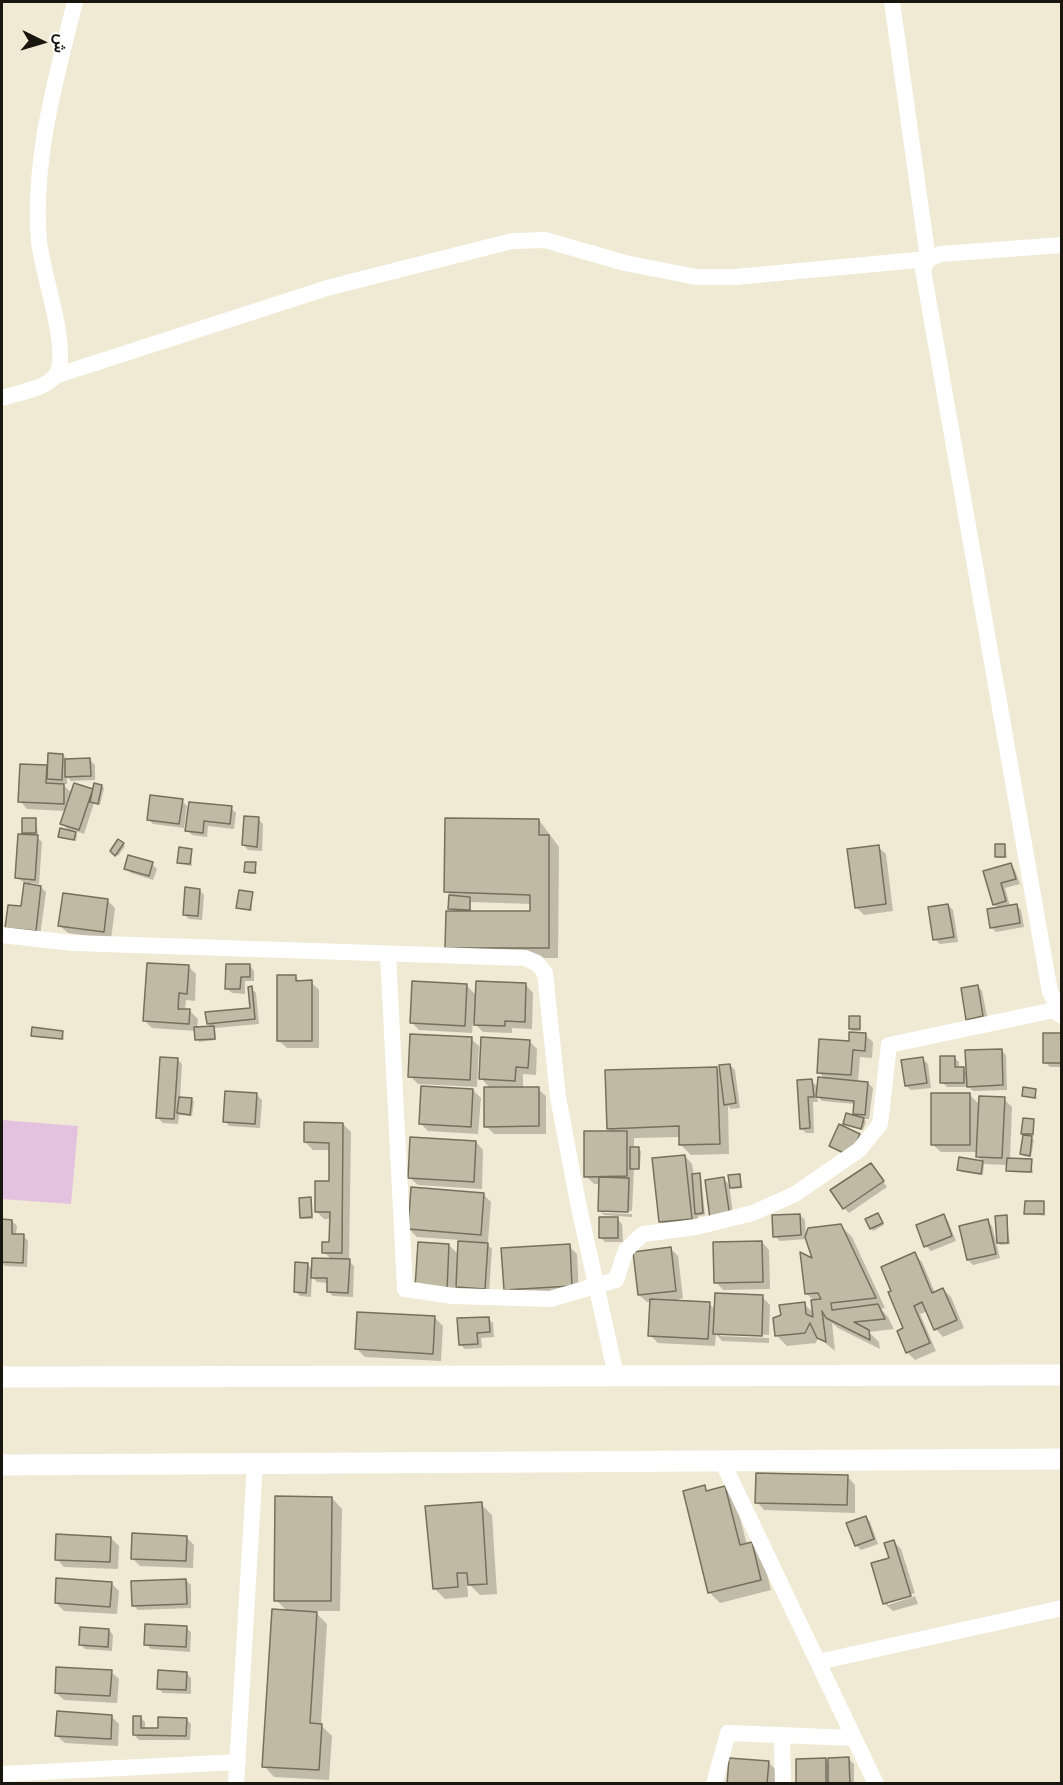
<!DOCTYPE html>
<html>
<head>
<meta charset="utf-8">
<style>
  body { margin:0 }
  #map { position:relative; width:1063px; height:1785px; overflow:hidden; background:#f0e9d3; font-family:"Space Grotesk",Vazirmatn,sans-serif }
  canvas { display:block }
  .frame { position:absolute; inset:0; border:3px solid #19160f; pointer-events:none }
  .north { position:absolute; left:12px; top:12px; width:60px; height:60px; -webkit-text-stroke:4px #fff; paint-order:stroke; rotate:95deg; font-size:16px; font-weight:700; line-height:24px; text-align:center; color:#19160f }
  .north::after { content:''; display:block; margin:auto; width:21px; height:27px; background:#19160f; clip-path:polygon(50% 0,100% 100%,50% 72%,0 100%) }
</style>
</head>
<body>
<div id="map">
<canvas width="1063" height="1785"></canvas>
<div class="frame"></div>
<div class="north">ش</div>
</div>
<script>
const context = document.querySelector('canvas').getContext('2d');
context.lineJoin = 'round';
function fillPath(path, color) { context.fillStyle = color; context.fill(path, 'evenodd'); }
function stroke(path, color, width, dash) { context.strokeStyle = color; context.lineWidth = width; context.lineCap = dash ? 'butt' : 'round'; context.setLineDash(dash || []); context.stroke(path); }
const green = new Path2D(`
  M2,1120L78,1126L71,1204L2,1199Z`);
const shadow = new Path2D(`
  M63,755L68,760H90L95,765V780L71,781L67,777V784H62L72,793L102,786L104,788L100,805L94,803L84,834L73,830L77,835L76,841L60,836L70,832L62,823L66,811L27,809L20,801L46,767L49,769Z
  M182,801L187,806L184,828L153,824L148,819Z
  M190,803L231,808L236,813L234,829L208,826L207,837L192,835L187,830Z
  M36,819L38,835H35L42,842L39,884L31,883V886L41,887L46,892L40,936L12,932L22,908L25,883L17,878L27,836L23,832Z
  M258,819L263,824L262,851L248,850L244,845Z
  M539,820L559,847L558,958H457L454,912L450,908V895L446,891ZM471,902L532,904V913L471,912Z
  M119,841L125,846L118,856L114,853Z
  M1005,845L1007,858H999L997,856Z
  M878,847L886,854L893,911L864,915L856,907Z
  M191,851L192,866L180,864L178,862Z
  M152,864L157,869L153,880L131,873L126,868Z
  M255,864L257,874H248L246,871Z
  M1010,865L1015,870L1020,884L1005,888L1010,906L1016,905L1021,910L1024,927L996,932L991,927L998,908L994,904L985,872Z
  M199,890L204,895L202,920L189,919L184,914Z
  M252,893V911L240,909L238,907Z
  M108,901L115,908L111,939L68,933L60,926Z
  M948,905L953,910L958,942L940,944L935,939Z
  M250,966L254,971V981H245V994L232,993L227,988Z
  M189,967L196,974L195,1001L186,1000L185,1011H190L198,1019L197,1029L212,1028L208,1023L252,1009L251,988L256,993L259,1024L215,1028L216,1040L199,1042L196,1031L152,1028L145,1021Z
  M295,977L301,982H311L319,990V1048H287L279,1041Z
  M466,985L476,995L526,985L533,993L532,1029L512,1028V1033L483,1032L473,1022L472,1033L419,1030L411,1022Z
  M978,987L982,991L988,1021L973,1024L968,1019Z
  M859,1018L861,1031H852L850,1029Z
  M63,1032L64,1040L33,1035Z
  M1062,1034V1067H1050L1045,1062Z
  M865,1035L873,1042L872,1058L860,1057L858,1082L868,1083L873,1088L869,1119H863L866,1121L863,1130L845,1124L859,1118L854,1113L855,1104L822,1101L817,1096L818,1102H813L814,1133H806L801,1128L799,1082L812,1081L818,1088L825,1079L819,1072L850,1043Z
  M471,1039L479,1046L477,1087L418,1084L410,1076Z
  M529,1041L537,1049L536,1075L523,1074V1089H538L546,1096V1134H494L486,1126L491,1089L481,1078Z
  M1001,1050L1006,1055L1007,1090L973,1091L969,1087H947L942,1082L954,1057L959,1062V1069L968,1073Z
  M177,1059L182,1064L180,1098L194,1101L192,1116L179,1115L178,1124L163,1123L158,1118Z
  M923,1059L928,1064L931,1088L911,1090L906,1086Z
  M730,1065L735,1070L740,1108L731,1109L728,1106L729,1154L691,1155L681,1145L680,1137L634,1138V1149L641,1151L640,1167H634L632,1211L603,1210V1213L632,1214V1217L604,1215L599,1210L601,1184H594L586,1176L612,1132L608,1128L717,1068L721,1073Z
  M473,1090L481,1098L478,1134L428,1131L421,1124Z
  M1035,1090L1037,1099L1023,1095Z
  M257,1095L262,1100L260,1128L229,1126L225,1121Z
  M970,1095L980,1105L1004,1099L1012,1107L1010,1160L1031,1161L1033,1173L1010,1172L1008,1165L984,1164L983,1175L961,1172V1159L984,1163L978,1157V1152H941L933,1145Z
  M1033,1120L1034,1136L1029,1135L1034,1140L1031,1157L1024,1156L1022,1154L1027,1137L1023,1133Z
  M343,1124L351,1132L349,1261L354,1266L353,1297L333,1296L328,1291V1283L317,1282L312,1277L311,1297L300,1296L295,1291L307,1264L313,1270L332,1260L324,1252L331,1244V1219H324L316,1211L330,1183L331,1150H313L305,1142Z
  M476,1142L483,1150L482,1189L418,1185L410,1178Z
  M685,1156L692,1164L694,1175L701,1177L705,1215L698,1216L699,1226L668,1229L660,1221Z
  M871,1164L887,1187L849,1213L844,1208Z
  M739,1176L743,1188L733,1189L729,1184L734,1221L716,1224L724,1179L731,1187Z
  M483,1194L491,1202L488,1242H485L492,1249L489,1293L462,1292L455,1284L454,1297L425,1296L449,1245L459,1255L460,1240L417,1237L409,1229Z
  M310,1199L313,1219H303L301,1217Z
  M1043,1203L1045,1216L1026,1213Z
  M800,1215L805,1220L806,1238L841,1226L852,1237L885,1308L881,1309L888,1317L894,1329L869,1332L879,1342L880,1349L838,1328L832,1323L835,1351L818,1337L816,1343L787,1346L777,1336L804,1304L814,1313V1301L806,1293L815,1261L807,1239L780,1241L775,1236Z
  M880,1216L884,1225L873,1231L867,1220Z
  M943,1216L948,1221L956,1241L931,1251L926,1246Z
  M1006,1216L1010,1244L1000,1245L998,1243Z
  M617,1219L622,1224L623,1242H605L600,1237Z
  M2,1221H12L17,1226L16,1235L24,1236L28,1241L27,1267L5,1266L2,1263Z
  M987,1221L992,1226L1000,1258L973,1265L968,1260Z
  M762,1242L769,1250L770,1289L723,1290L716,1282Z
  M569,1246L577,1254L579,1293L513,1297L503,1250Z
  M671,1249L678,1256L683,1298L671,1302L709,1303L715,1310L762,1297L770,1305L769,1335L720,1333V1336L769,1338V1343L722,1341L716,1334L715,1346L658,1343L650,1335L651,1302H647L639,1295Z
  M914,1254L922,1262L935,1293L943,1289L951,1297L964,1328L943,1337L936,1329L928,1311L920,1314L936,1351L915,1360L908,1353L899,1331L905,1329Z
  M435,1318L443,1326L441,1361L365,1357L357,1349Z
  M488,1318L493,1323L494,1337L481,1338L482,1348L465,1349L460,1344Z
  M848,1477L855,1485V1513L764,1510L757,1502Z
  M704,1487L709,1492L725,1488L735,1498L747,1545L751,1544L762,1554L771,1590L720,1603L710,1593L684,1492Z
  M332,1498L342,1509L340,1611H314L327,1624L321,1725L332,1736L329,1780L274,1777L264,1766L288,1612L276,1600Z
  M481,1504L492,1515L497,1594L480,1595L467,1582L468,1597L445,1599L434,1588Z
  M866,1517L870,1522L878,1544L861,1550L856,1545Z
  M186,1537L194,1545L193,1568L140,1566L132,1558Z
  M111,1538L119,1546L118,1569L64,1567L57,1559Z
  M894,1542L901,1549L915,1593L888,1602V1605L915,1596L918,1604L893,1611L885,1604L873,1564L891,1559Z
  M186,1580L191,1585V1608L138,1610L133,1605Z
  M111,1583L119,1591L117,1614L64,1611L56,1603Z
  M186,1628L191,1632L190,1652L151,1649L146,1644Z
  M109,1630L113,1635L112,1651L85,1649L80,1644Z
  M111,1672L119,1679L117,1703L64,1700L56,1693Z
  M186,1673L191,1678V1694L163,1693L158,1688Z
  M111,1716L119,1724L118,1746L65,1743L57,1736Z
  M140,1717L145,1722V1730H159L186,1719L191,1724L190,1740H139L134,1735Z
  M849,1759L854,1764V1784H798L825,1760L829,1764Z
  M768,1762L776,1770L775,1784H729Z`);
const building = new Path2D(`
  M48,753L63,754L62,780L47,779Z
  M90,758L91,776L65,777V759Z
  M20,764L47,765L46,783L64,784V804L18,802Z
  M74,783L93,789L79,830L60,824Z
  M94,783L102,785L98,804L90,802Z
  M150,795L183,799L179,824L147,820Z
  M189,802L232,806L230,824L204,821L203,833L185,831Z
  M244,816L259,817L257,847L242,845Z
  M22,818H36V833H22Z
  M445,818L539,819V835H549V948H445L446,911H530V895L444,892Z
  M60,828L76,832L74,840L58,837Z
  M18,834L38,835L35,880L15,878Z
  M118,839L124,843L115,856L110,851Z
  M995,844H1005V857H995Z
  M879,845L886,904L855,908L847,849Z
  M179,847L192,849L190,864L177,863Z
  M128,855L153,862L149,876L124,869Z
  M245,862H256L255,873L244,872Z
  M1011,863L1016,879L1001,883L1006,901L993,905L983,871Z
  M24,883L41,886L36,931L5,928L8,905L21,906Z
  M185,887L200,889L198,916L183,915Z
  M239,890L253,892L250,910L236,908Z
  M63,893L108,899L104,932L58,926Z
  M449,895L470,897V910L448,909Z
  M948,904L954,937L933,940L928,907Z
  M1017,904L1020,923L990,928L987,909Z
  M147,963L189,965L187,994L179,993L178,1009H190L189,1024L143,1021Z
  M226,964H250V977H241L240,989H225Z
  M277,975H296V981L312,980V1041H277Z
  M412,981L467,984L465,1026L410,1023Z
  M476,981L526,983L525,1022L505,1021V1026L474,1025Z
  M978,985L983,1016L966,1020L961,988Z
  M252,986L255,1019L207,1024L205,1012L250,1008L248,987Z
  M849,1016H860V1029H849Z
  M214,1026L215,1039L195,1040L194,1027Z
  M32,1027L63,1031L62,1039L31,1036Z
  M849,1032L866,1033L865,1051L853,1050L851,1075L817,1073L819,1039L849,1041Z
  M1043,1033H1062V1063H1043Z
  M410,1034L472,1037L470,1080L408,1077Z
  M481,1037L530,1040L528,1068L516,1067L515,1081L479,1079Z
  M1002,1049L1003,1085L967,1087L965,1050Z
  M940,1056H955V1067H964V1083H940Z
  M160,1057L178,1058L174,1119L156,1118Z
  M923,1057L927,1083L905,1086L901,1060Z
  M730,1064L736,1103L724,1105L719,1065Z
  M717,1067L720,1144L679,1145V1126L607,1129L605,1070Z
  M818,1077L868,1082L865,1115L853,1114L854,1101L816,1097Z
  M812,1079L814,1097H808L810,1128L800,1129L797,1080Z
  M421,1086L473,1089L471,1127L419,1124Z
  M484,1087H539V1126L484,1127Z
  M1023,1087L1036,1089L1035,1098L1022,1096Z
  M225,1091L257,1093L255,1124L223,1122Z
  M931,1093H970V1145H931Z
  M979,1096L1005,1097L1002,1158L976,1157Z
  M179,1097L192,1098L190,1115L177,1113Z
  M846,1113L864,1118L861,1129L843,1124Z
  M1023,1118L1034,1119L1033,1134H1021Z
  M304,1122L343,1123L342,1253H322V1242H329L330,1212H315V1181H329V1143L304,1142Z
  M839,1124L860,1134L850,1156L829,1146Z
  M584,1131H627V1176L584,1177Z
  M1023,1135L1032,1136L1030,1156L1020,1154Z
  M410,1137L476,1141L474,1182L408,1178Z
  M630,1147H639V1169H630Z
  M685,1155L692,1219L659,1222L652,1158Z
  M959,1157L983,1161L981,1174L957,1170Z
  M1007,1158L1032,1159L1031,1172L1006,1171Z
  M871,1163L884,1181L843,1209L830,1190Z
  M700,1173L703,1213L695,1214L692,1174Z
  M740,1174L741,1187L730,1188L728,1175Z
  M599,1177L629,1178L628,1212L598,1211Z
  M724,1177L730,1217L710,1219L705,1180Z
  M411,1187L484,1193L481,1235L408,1229Z
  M311,1197L312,1217L300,1218L299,1198Z
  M1025,1201H1044V1214H1024Z
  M878,1213L883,1223L870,1229L865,1219Z
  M800,1214L801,1235L773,1237L772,1215Z
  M944,1214L952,1236L924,1247L916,1225Z
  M1007,1215L1008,1243H997L995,1216Z
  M599,1217H618V1238H599Z
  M2,1219L12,1220V1234H24L23,1263L2,1262Z
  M988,1219L996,1254L967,1260L959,1226Z
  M841,1224L876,1298L831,1303L832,1310L878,1304L885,1319L854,1322L869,1330L870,1340L826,1318L822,1311L826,1342L817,1338L810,1323L805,1333L775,1336L773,1318L781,1315L779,1305L805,1302L806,1314L813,1317L811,1300L821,1299L818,1293L805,1294L800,1252L812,1258L805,1237L808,1228Z
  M458,1241L488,1243L485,1289L456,1287Z
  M762,1241L763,1282L714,1283L713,1242Z
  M418,1242L449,1244L447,1290L415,1288Z
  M570,1244L572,1286L504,1290L501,1248Z
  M671,1247L676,1291L638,1295L633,1252Z
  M915,1252L932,1293L943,1288L957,1320L934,1330L922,1302L914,1306L930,1343L906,1353L897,1331L903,1328L888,1292L891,1291L881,1267Z
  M312,1258L350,1259L348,1293L327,1292V1278H311Z
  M295,1262L308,1263L306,1293L294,1292Z
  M715,1293L763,1295L762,1336L713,1334Z
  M650,1299L710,1302L708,1339L648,1336Z
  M357,1312L435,1316L433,1354L355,1349Z
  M489,1317L490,1332L477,1333L478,1344L459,1345L457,1318Z
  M756,1473L848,1475L847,1505L755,1503Z
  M705,1485L706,1491L725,1486L740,1545L752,1542L761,1580L708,1593L683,1491Z
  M275,1496L332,1497L331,1601H274Z
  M482,1502L487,1584L468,1585L467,1573H457L458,1587L433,1589L425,1506Z
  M866,1516L874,1539L855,1546L846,1523Z
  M132,1533L187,1536L186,1561L131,1559Z
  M56,1534L111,1537L110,1562L55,1560Z
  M894,1540L911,1596L883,1604L871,1563L889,1558L884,1543Z
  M56,1578L112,1582L110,1607L55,1603Z
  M186,1579L187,1604L132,1606L131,1581Z
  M272,1609L317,1612L310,1723L322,1724L319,1770L262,1767Z
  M145,1624L187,1626L186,1647L144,1645Z
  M80,1627L109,1629L108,1647L79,1645Z
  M56,1667L112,1670L110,1696L55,1693Z
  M158,1670L187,1672L186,1690L157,1689Z
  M57,1711L112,1715L111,1739L55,1736Z
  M133,1716H141V1728H158V1717L187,1718L186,1736L133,1735Z
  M849,1757L850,1784H828V1758Z
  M729,1758L769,1761L767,1784H727Z
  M826,1758V1784H796V1759Z`);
const minor = new Path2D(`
  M1062,245L941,254L928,259L923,270L1050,992L1062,1015
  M55,376L327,288L512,241L545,240L625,263L696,277H735L928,259L892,2
  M2,398C16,393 47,389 56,375C71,351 41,270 39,241C32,161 56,78 75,2
  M2,935L73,943L525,958L537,963L545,973L558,1097L578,1203L616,1375
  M388,954L405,1289L453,1296L550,1299L616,1280L626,1250L643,1234L696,1227L753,1213L795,1194L859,1150L880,1124L889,1045L1054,1010L1062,1016
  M722,1461L876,1784
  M818,1662L1062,1608
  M782,1735L783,1784
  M2,1774L238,1762
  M236,1784L255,1463
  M714,1784L728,1733L854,1738`);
const major = new Path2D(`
  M2,1377L1062,1375
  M2,1465L1062,1459`);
fillPath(green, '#e2c2df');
fillPath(shadow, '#0003');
fillPath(building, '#c0b9a4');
stroke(building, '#756f5b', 1.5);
stroke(minor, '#fff', 16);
stroke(major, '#fff', 21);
</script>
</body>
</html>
